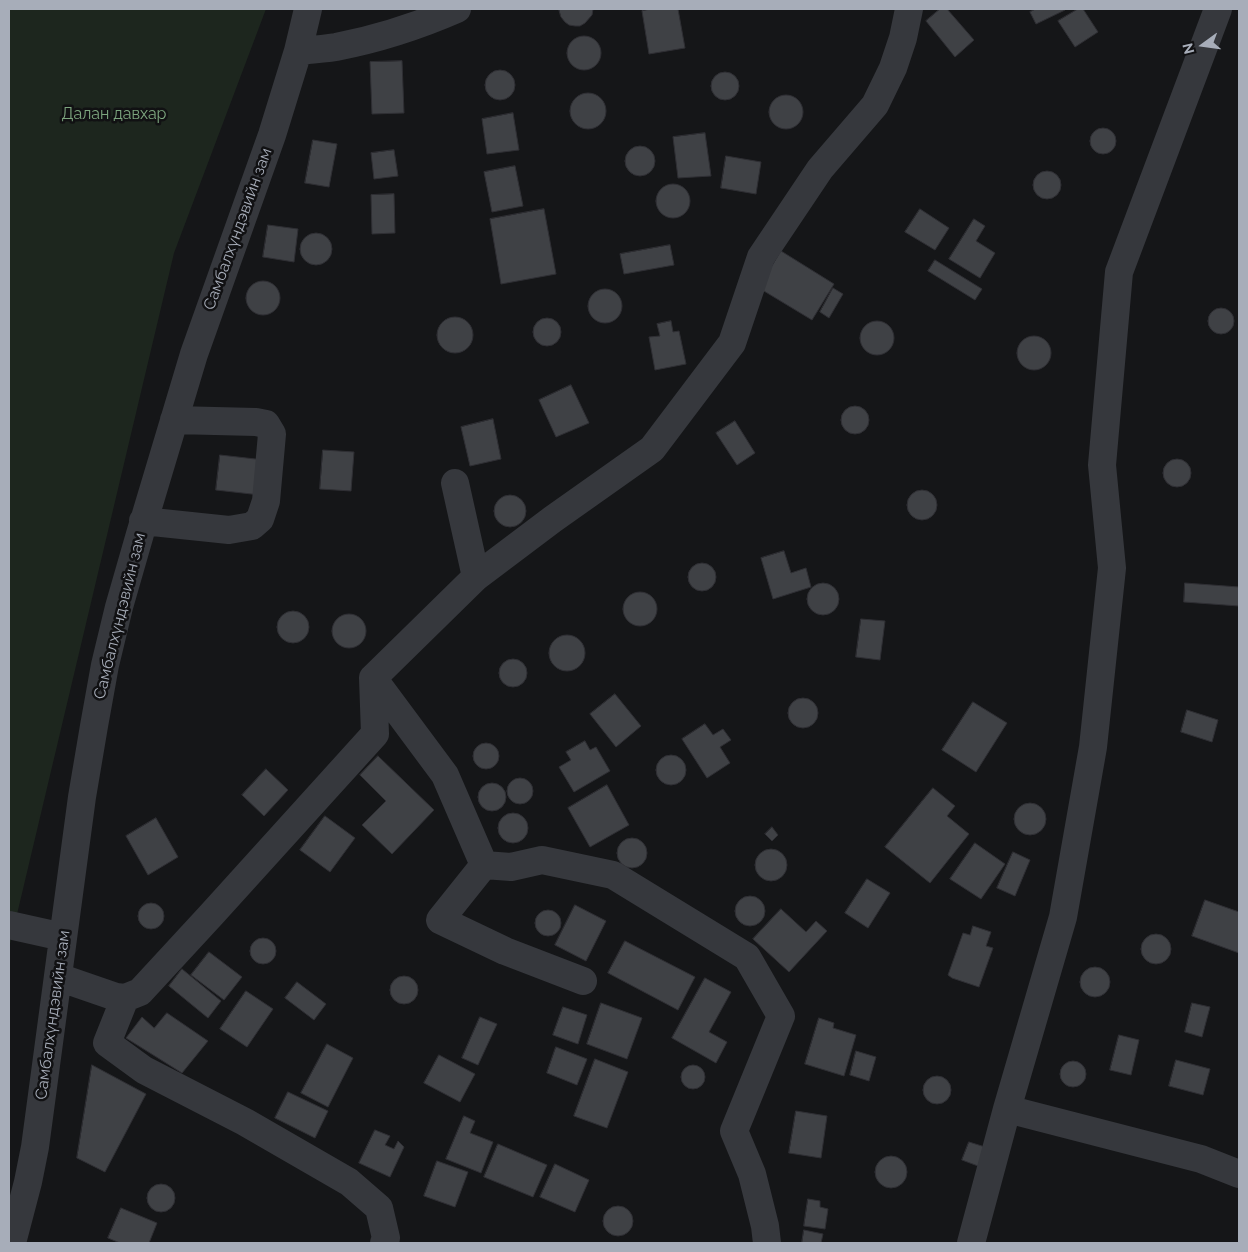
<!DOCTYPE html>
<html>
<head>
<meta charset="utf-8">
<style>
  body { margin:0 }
  #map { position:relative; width:1248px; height:1252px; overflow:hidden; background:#151618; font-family:Raleway,sans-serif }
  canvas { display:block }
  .frame { position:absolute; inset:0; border:10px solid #a7adb9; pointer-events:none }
  .north { position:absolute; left:1178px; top:20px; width:50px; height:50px; -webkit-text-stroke:4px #111113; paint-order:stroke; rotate:256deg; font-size:14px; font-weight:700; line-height:20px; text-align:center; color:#a7adb9 }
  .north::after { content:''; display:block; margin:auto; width:18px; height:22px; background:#a7adb9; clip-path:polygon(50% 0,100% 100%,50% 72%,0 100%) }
</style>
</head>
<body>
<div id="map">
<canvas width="1248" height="1252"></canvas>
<div class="frame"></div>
<div class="north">N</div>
</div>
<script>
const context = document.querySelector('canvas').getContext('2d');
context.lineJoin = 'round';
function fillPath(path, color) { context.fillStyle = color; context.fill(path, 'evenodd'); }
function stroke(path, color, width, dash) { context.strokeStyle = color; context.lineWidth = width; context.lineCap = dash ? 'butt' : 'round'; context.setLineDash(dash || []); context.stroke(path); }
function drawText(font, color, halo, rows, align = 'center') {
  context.font = font + ' Raleway,sans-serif'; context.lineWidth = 5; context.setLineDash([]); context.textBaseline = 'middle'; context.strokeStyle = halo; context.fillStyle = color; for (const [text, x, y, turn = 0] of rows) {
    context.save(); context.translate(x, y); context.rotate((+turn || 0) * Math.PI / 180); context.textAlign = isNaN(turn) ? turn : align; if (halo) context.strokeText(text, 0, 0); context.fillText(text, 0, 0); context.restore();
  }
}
const green = new Path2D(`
  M9,9H266L174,253L9,948Z`);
const building = new Path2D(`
  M559,9H593L592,15L585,23L580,26H575L569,25L565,22L561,17Z
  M651,9H678L685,48L649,54L642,11Z
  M940,9H947L974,40L955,57L926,21Z
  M1036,9H1064L1065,10L1036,24L1030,12Z
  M1078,9H1083L1098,32L1075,47L1058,21Z
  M567 53a17 17 0 1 1 34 0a17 17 0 1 1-34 0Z
  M402,61L404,113L372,114L370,62Z
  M485 85a15 15 0 1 1 30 0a15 15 0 1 1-30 0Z
  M711 86a14 14 0 1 1 28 0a14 14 0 1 1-28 0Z
  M570 111a18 18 0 1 1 36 0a18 18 0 1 1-36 0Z
  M769 112a17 17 0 1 1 34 0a17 17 0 1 1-34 0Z
  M513,113L519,150L487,154L482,119Z
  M1090 141a13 13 0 1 1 26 0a13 13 0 1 1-26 0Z
  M705,133L711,176L678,178L673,137Z
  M313,140L337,144L329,187L305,183Z
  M625 161a15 15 0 1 1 30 0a15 15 0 1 1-30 0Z
  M394,150L398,176L374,179L371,153Z
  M726,156L761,162L756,194L721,188Z
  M515,166L523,206L492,212L484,172Z
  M1033 185a14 14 0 1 1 28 0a14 14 0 1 1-28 0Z
  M656 201a17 17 0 1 1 34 0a17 17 0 1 1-34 0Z
  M394,194L395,233L372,234L371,195Z
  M544,209L556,274L501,284L490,219Z
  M920,209L949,228L935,250L905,232Z
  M974,219L985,226L976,241L995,253L980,278L949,259Z
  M268,225L298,229L294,262L263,257Z
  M300 249a16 16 0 1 1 32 0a16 16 0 1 1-32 0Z
  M670,245L674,265L624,274L620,254Z
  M781,251L834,284L812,320L759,288Z
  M935,260L982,289L975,300L928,271Z
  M246 298a17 17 0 1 1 34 0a17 17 0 1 1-34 0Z
  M833,288L843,294L829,318L820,312Z
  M588 306a17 17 0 1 1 34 0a17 17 0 1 1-34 0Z
  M1208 321a13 13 0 1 1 26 0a13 13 0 1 1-26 0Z
  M437 335a18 18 0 1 1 36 0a18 18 0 1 1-36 0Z
  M533 332a14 14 0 1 1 28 0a14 14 0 1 1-28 0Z
  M671,321L673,332L679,331L686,364L655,370L649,337L660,336L657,324Z
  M860 338a17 17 0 1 1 34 0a17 17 0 1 1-34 0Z
  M1017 353a17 17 0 1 1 34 0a17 17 0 1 1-34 0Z
  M571,385L589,423L556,437L539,400Z
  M841 420a14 14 0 1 1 28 0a14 14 0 1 1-28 0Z
  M493,419L501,459L470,466L461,427Z
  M735,421L755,453L737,465L716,433Z
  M323,450L354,452L351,491L320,489Z
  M220,455L273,461L269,496L216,490Z
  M1163 473a14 14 0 1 1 28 0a14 14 0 1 1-28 0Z
  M907 505a15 15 0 1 1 30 0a15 15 0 1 1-30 0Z
  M494 511a16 16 0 1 1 32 0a16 16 0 1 1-32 0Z
  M784,551L791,573L806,568L811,587L773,599L761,558Z
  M688 577a14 14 0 1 1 28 0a14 14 0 1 1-28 0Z
  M807 599a16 16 0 1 1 32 0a16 16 0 1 1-32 0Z
  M1185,583L1239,587V606L1184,602Z
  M623 609a17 17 0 1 1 34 0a17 17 0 1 1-34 0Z
  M277 627a16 16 0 1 1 32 0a16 16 0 1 1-32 0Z
  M332 631a17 17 0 1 1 34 0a17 17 0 1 1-34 0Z
  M861,619L885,621L880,660L856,657Z
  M549 653a18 18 0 1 1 36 0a18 18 0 1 1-36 0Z
  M499 673a14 14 0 1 1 28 0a14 14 0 1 1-28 0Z
  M615,694L641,726L616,747L590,714Z
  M788 713a15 15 0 1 1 30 0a15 15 0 1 1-30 0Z
  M973,702L1007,723L976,772L942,750Z
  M1187,710L1218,720L1212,742L1181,732Z
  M705,724L713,735L723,729L731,740L720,747L730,763L707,778L682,739Z
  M585,741L590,750L596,747L610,771L574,792L559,767L571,760L566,752Z
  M473 756a13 13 0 1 1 26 0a13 13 0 1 1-26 0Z
  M656 770a15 15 0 1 1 30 0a15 15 0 1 1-30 0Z
  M378,756L434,810L392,854L362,825L386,801L360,775Z
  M266,769L288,790L264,816L242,795Z
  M507 791a13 13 0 1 1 26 0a13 13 0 1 1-26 0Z
  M478 797a14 14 0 1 1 28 0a14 14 0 1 1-28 0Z
  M607,785L629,825L590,847L568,808Z
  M933,788L955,806L947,816L969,834L930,883L885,847Z
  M1014 819a16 16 0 1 1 32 0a16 16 0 1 1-32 0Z
  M498 828a15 15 0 1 1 30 0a15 15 0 1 1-30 0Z
  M325,816L355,838L330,872L300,850Z
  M156,818L178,857L148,875L126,836Z
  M772,827L778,835L772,841L765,834Z
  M617 853a15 15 0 1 1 30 0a15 15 0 1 1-30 0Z
  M975,843L1005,864L981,899L950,879Z
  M755 865a16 16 0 1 1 32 0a16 16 0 1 1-32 0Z
  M1013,852L1030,860L1015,896L997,888Z
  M867,879L890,893L868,928L845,913Z
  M735 911a15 15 0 1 1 30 0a15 15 0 1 1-30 0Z
  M1205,900L1239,912V953L1192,936Z
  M138 916a13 13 0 1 1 26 0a13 13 0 1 1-26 0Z
  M575,905L606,921L586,961L555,945Z
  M781,909L806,932L816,921L827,931L789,972L753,939Z
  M535 923a13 13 0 1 1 26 0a13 13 0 1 1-26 0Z
  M973,926L991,932L986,946L993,948L979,987L952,978L948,975L963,933L970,935Z
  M1141 949a15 15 0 1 1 30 0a15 15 0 1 1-30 0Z
  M250 951a13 13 0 1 1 26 0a13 13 0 1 1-26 0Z
  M625,941L695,977L678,1010L608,973Z
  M209,952L242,977L224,1000L191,975Z
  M1080 982a15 15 0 1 1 30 0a15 15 0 1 1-30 0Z
  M182,969L221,1001L208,1018L169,986Z
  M390 990a14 14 0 1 1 28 0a14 14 0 1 1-28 0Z
  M705,978L731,992L709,1032L727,1042L716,1063L672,1038Z
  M297,982L326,1004L314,1020L285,998Z
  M246,991L273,1009L247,1047L220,1029Z
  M601,1003L642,1018L627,1059L587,1044Z
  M1192,1003L1210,1007L1202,1037L1185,1032Z
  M563,1007L587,1015L578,1044L553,1035Z
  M167,1013L208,1041L182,1073L126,1038L142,1017L154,1028Z
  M480,1017L497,1024L478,1065L462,1058Z
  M819,1018L834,1023L833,1028L856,1035L844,1076L805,1064Z
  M1119,1035L1139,1040L1131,1075L1110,1070Z
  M327,1044L353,1058L328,1107L301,1093Z
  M556,1047L587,1059L577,1085L547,1073Z
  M856,1051L876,1057L869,1081L850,1075Z
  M439,1055L475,1074L460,1102L424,1083Z
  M595,1059L628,1072L607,1128L574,1116Z
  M1176,1060L1210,1069L1203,1095L1169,1086Z
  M1060 1074a13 13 0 1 1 26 0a13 13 0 1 1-26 0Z
  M681 1077a12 12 0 1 1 24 0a12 12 0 1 1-24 0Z
  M92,1065L146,1094L105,1172L77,1158Z
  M923 1090a14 14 0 1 1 28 0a14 14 0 1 1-28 0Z
  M288,1092L328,1111L315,1138L275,1118Z
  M796,1111L827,1116L821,1158L789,1153Z
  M464,1116L475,1121L470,1133L493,1142L481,1173L446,1159Z
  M375,1130L390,1136L385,1145L394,1149L398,1141L404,1147L390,1177L359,1163Z
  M969,1142L985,1147L978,1166L962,1160Z
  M498,1144L547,1165L533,1197L484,1177Z
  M875 1172a16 16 0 1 1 32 0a16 16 0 1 1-32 0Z
  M437,1161L468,1172L455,1207L424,1196Z
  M555,1164L589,1180L575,1212L540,1197Z
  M147 1198a14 14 0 1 1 28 0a14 14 0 1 1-28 0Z
  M808,1199L820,1201V1207L828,1209L825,1229L804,1226Z
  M603 1221a15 15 0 1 1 30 0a15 15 0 1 1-30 0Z
  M121,1208L157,1223L149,1243H120L108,1238Z
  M804,1230L823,1234L821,1243H802Z`);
const minor = new Path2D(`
  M298,51C310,50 324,49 336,47C378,39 418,26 457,9
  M455,483L476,577
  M143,521L229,530L252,526L260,519L266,501L272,434L266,424L256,422L174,420
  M373,678L445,775L484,865L511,867L542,860L613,875L747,957L781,1016L734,1131L752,1174L765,1226L767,1243
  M484,865L440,920L505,951L583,981
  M9,925L63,937
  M58,977L116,997L125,998L140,992L212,914L375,734L373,678L476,577L553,519L652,449L732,343L761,257L820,169L875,105L893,68L903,38L909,9
  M125,998L107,1043L144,1070L245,1122L349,1182L379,1208L386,1238L384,1243
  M1007,1109L1201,1159L1239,1174
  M12,1243L28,1182L35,1147L82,797L94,726L105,665L119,607L140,534L194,354L272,135L298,51L308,9
  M971,1243L1007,1109L1063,917L1093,747L1112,568L1102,465L1119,272L1218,9`);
const parkNames = [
  ["Далан давхар",114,114]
];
const streetNames = [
  ["Самбалхүндэвийн зам",238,229,-70],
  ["Самбалхүндэвийн зам",120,616,-76],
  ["Самбалхүндэвийн зам",53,1015,-82]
];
fillPath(green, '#1d261e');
fillPath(building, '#3f4145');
stroke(building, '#2f2f34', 1);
stroke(minor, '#36383d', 28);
drawText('16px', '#7ca57e', '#111113', parkNames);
drawText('16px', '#a7adb9', '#111113', streetNames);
</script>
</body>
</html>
